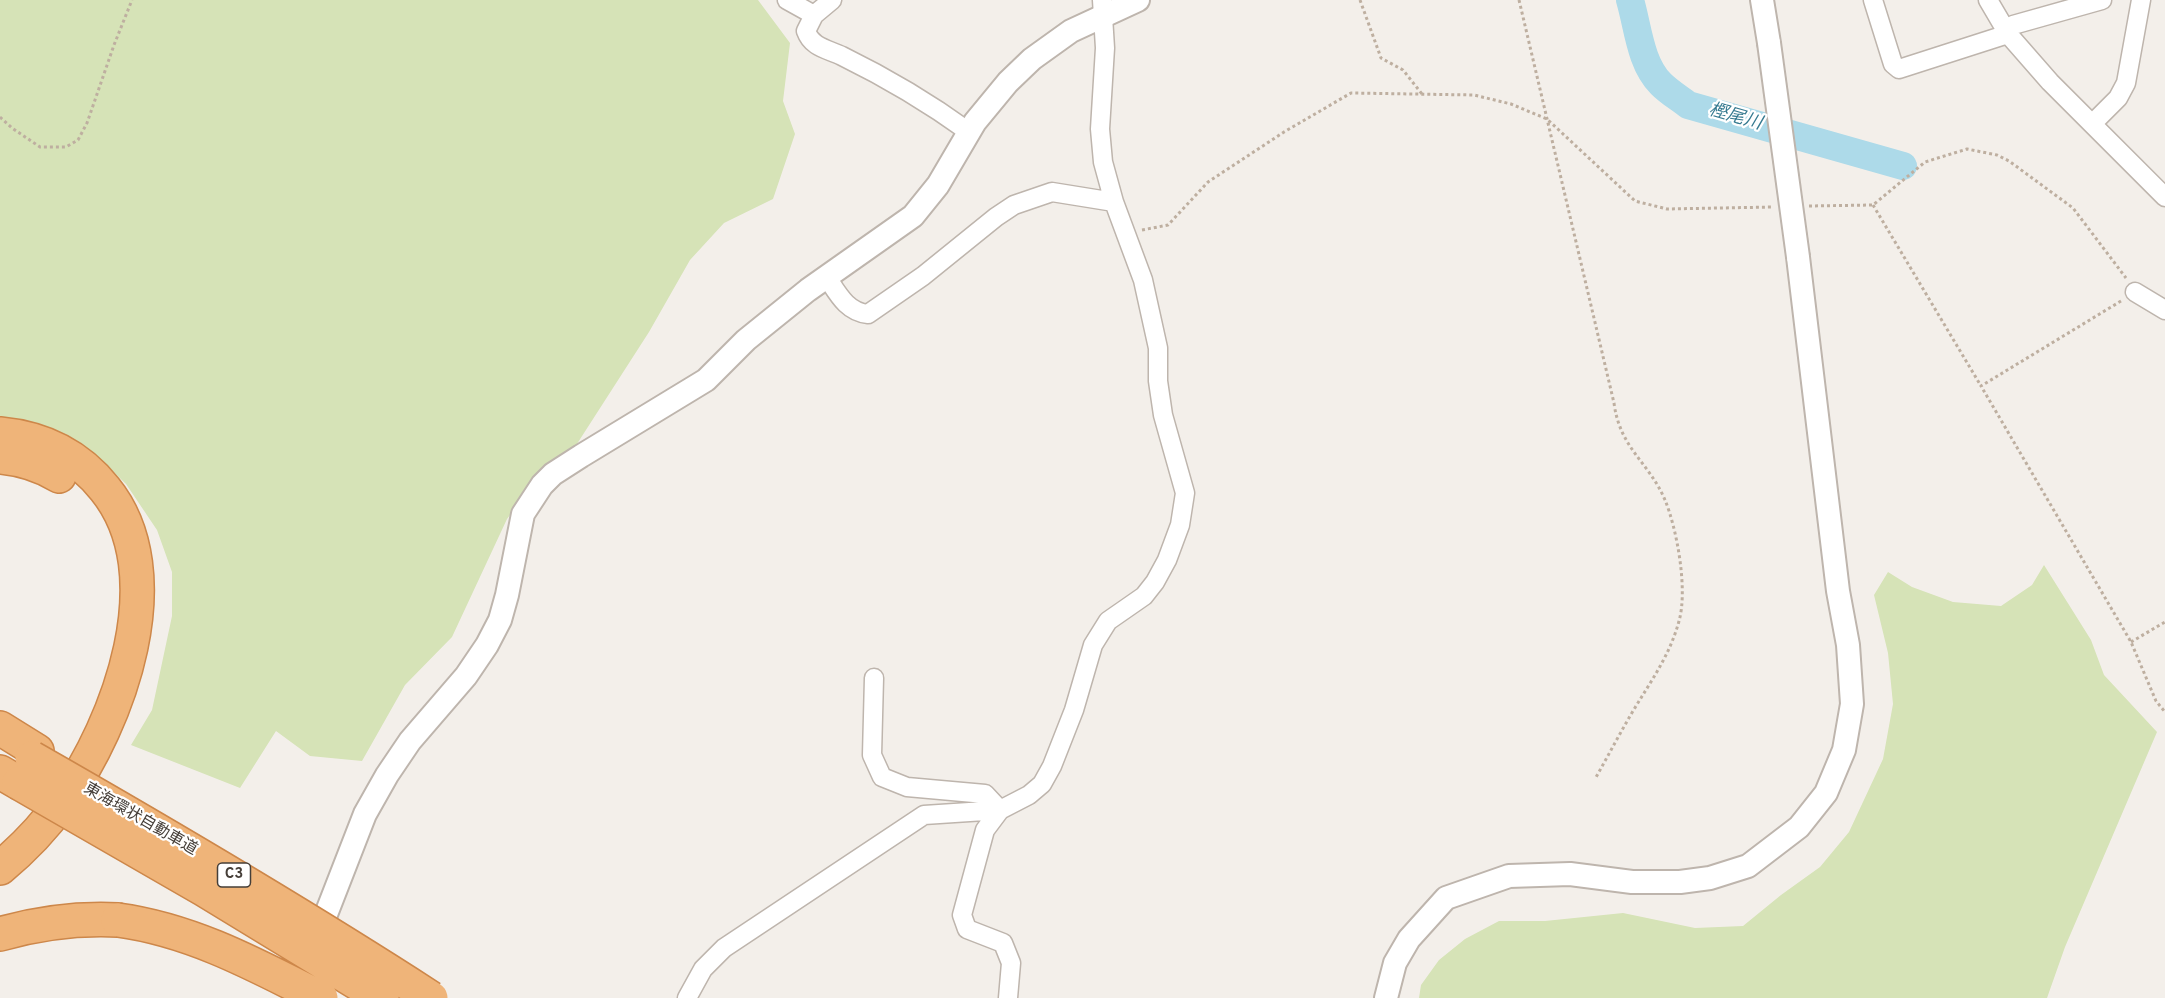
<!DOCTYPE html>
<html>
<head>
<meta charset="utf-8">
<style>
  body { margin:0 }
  canvas { display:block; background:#f3efea }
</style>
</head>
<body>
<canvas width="2165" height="998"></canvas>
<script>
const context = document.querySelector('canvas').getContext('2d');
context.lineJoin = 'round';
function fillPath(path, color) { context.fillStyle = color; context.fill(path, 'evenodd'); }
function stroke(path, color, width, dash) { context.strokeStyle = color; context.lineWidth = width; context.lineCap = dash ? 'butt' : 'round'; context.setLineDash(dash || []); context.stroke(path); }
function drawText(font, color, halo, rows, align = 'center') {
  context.font = font + ' Overpass,"Noto Sans JP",sans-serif'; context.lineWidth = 4.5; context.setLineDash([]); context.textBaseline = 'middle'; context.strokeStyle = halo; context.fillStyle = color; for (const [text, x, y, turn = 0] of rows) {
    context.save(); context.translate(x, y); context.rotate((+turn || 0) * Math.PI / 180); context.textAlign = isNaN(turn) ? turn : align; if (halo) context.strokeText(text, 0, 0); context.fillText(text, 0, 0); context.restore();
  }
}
const green = new Path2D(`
  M0,0H758L790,43L783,101L795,134L773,199L724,223L690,260L649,332L575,447L536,481L507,519L452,637L405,685L362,761L310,756L276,731L240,788L131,745L152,710L172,616V572L157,530L126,484L94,453L46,432L0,417Z
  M2044,565L2091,640L2104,675L2157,732L2065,947L2047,998H1419L1421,985L1439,960L1465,939L1499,921H1545L1623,913L1695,928L1743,926L1781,895L1820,867L1849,832L1883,759L1893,704L1888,653L1874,595L1888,572L1912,587L1953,602L2001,606L2032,585Z`);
const river = new Path2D(`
  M1630,0C1638,27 1640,63 1661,84C1669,92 1679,98 1688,105L1903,166`);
const path = new Path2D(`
  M1360,0L1381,58L1403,70L1422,94
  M1519,0L1614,403C1620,449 1649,462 1665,500C1677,529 1688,590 1679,621C1670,655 1651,681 1633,711C1620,733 1608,756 1595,779
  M0,117L12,128L40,147H66L78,140L87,123L114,45L132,0
  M1873,205L1981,386
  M1809,206L1873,205L1925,162L1967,149L1997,155L2009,161L2073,208L2126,278
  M1142,230L1168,225L1208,182L1284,132L1351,93L1474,95L1511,104L1547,119L1635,201L1667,209L1773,207
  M2121,301L1981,386L2131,642L2156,701L2165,712
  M2131,642L2165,622`);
const minor = new Path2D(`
  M787,0L814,15
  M832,0L814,15L806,31C812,48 828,49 842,56C887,78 929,103 969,132
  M1873,0L1893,64L1899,69L2008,34L2013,25L2102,0
  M1988,0L2008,34L2050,82L2165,197
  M2092,124L2118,98L2126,83L2141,0
  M826,276C837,292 846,312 868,314L923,276L996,217L1014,205L1052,192L1114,202
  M2135,292L2165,310
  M874,678L872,755L882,777L907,787L985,794L1000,810
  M1000,810L985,830L962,915L967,929L1003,943L1011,963L1008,998
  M687,998L703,969L724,948L924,815L1000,810L1029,795L1042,784L1052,766L1074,710L1093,645L1108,621L1144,596L1155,582L1167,560L1180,525L1185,493L1163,415L1158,381V348L1143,280L1114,202L1103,162L1100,129L1105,48L1102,0`);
const tertiary = new Path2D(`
  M1762,0L1769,43
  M316,940L365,814L387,775L410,741L466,676L487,645L500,620L507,595L523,514L542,485L553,474L581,456L706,380L746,340L808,290L913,216L938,185L975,122L1008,82L1032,59L1071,31L1138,0
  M1386,998L1395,963L1409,939L1446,898L1509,876L1570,874L1632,882H1680L1710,878L1748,866L1799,827L1826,793L1844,750L1852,704L1848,645L1838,591L1798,257`);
const motorway = new Path2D(`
  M0,434C42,438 78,455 105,489C174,574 119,723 62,802C45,826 23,849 0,868
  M0,457C22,459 41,465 59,476
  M0,728L37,751
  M0,772L19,783
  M0,934C39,923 78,918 118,920`);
const tertiaryBridge = new Path2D(`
  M1769,43L1798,257`);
const motorwayBridge = new Path2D(`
  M32,758C167,835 301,914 431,998
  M19,783L203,889L382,998
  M118,920C192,930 256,965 321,998`);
const shields = [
  [234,875,33]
];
const shieldNames = [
  ["C3",234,875]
];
const streetNames = [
  ["東海環状自動車道",140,820,30]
];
const waterNames = [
  ["樫尾川",1735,118,16]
];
fillPath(green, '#d6e3b7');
stroke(river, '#addae9', 28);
stroke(minor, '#beb5ad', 21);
stroke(tertiary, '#beb5ad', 26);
stroke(motorway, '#cd874a', 36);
stroke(path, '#beafa0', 3, [3, 3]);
stroke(minor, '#fff', 18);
stroke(tertiary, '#fff', 22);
stroke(motorway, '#efb479', 33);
stroke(tertiaryBridge, '#beb5ad', 26, []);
stroke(motorwayBridge, '#cd874a', 36, []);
stroke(tertiaryBridge, '#fff', 22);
stroke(motorwayBridge, '#efb479', 33);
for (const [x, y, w] of shields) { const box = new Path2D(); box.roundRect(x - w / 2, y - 12, w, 24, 4.5); context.fillStyle = '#fff'; context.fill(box); stroke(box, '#463f39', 1.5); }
drawText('bold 15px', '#463f39', null, shieldNames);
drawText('16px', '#463f39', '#fff', streetNames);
drawText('italic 18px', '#367a90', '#fff', waterNames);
</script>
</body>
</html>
